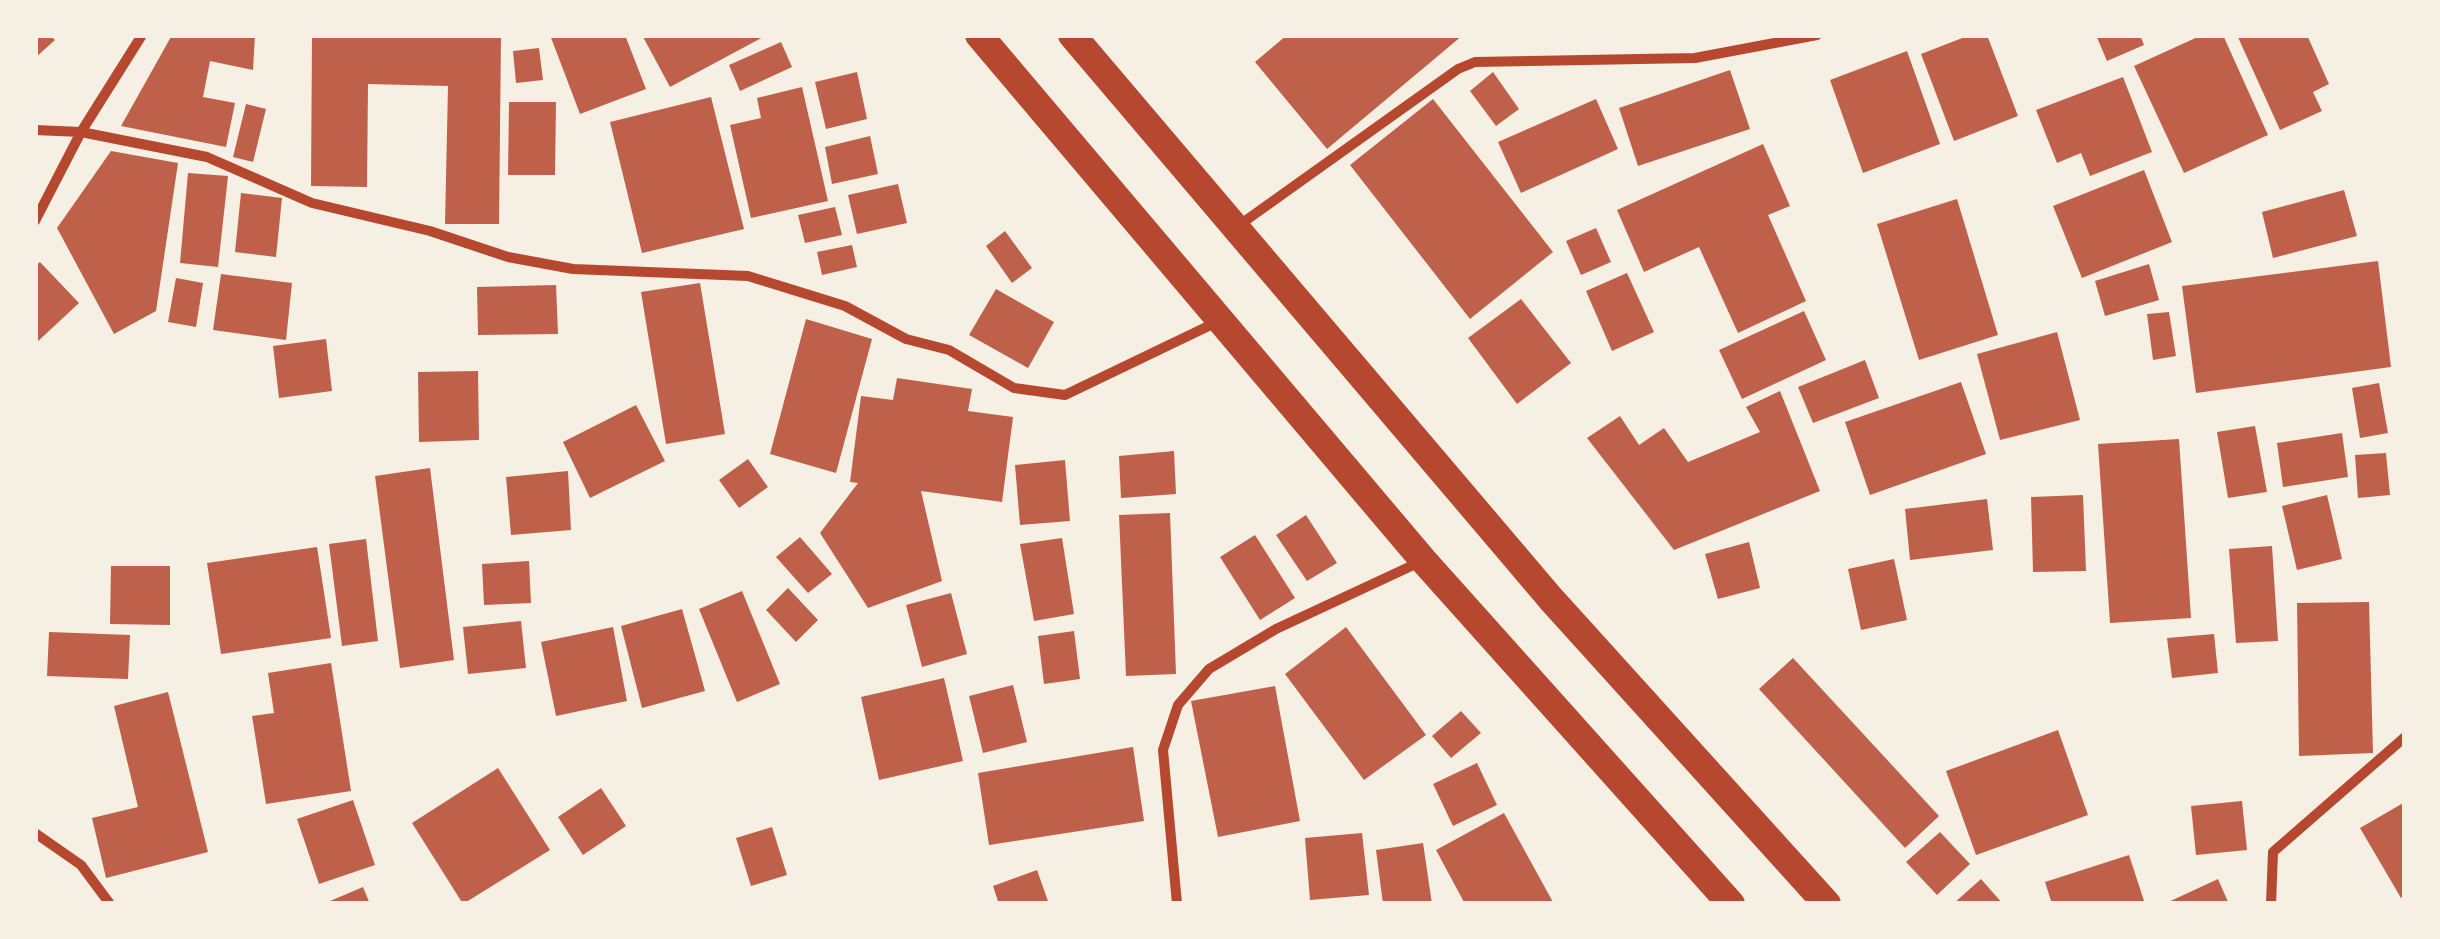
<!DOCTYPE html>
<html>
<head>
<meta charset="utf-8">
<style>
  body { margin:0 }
  #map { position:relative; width:2440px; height:939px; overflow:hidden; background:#f6efe4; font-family:Manrope,sans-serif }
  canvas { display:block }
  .frame { position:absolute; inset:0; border:38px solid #f6efe4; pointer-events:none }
</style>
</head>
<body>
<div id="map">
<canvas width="2440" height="939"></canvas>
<div class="frame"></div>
</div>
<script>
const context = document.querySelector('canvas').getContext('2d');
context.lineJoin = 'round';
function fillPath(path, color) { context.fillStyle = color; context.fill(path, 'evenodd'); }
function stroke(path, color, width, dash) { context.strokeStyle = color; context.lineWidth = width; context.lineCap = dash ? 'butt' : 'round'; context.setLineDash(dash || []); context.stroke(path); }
const building = new Path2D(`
  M35,35H50L55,40L35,58Z
  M172,35H255L253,70L210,61L203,97L235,103L226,147L121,126Z
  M312,35H501L499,224H445L448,86L368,84L367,187L311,186Z
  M550,35H625L646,89L580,114Z
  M642,35H767L670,87Z
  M1287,35H1463L1327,149L1255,62Z
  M1970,35H1987L2018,116L1954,141L1921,54Z
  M2096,35H2140L2144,45L2107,61Z
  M2202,35H2223L2268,135L2184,173L2134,66Z
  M2237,35H2307L2329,84L2313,92L2322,111L2280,130Z
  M781,42L792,67L740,91L729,65Z
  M539,48L543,80L516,83L513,51Z
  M1907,51L1940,144L1863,173L1830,80Z
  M1730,70L1750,129L1638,166L1619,108Z
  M857,72L867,119L826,129L815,82Z
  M1493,72L1519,109L1496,126L1470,91Z
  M2123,77L2152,152L2090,176L2081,153L2057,163L2036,110Z
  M802,87L828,201L751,218L730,125L761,118L757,98Z
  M711,97L744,229L642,253L610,122Z
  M1433,99L1553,252L1470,319L1350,165Z
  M1596,99L1618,149L1521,193L1498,142Z
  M509,102H556L555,175H508Z
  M246,104L266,109L253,162L233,157Z
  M870,136L878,174L832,184L825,147Z
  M1763,144L1790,206L1768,215L1806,301L1738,333L1699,247L1644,272L1617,210Z
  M111,151L178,163L156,311L114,334L57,228Z
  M2144,170L2172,242L2082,278L2053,206Z
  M188,173L228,176L218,267L180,263Z
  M898,184L907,223L857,234L848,195Z
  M2344,190L2357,236L2273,258L2262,212Z
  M241,193L282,198L276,257L235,252Z
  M1957,199L1998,335L1919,360L1877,224Z
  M835,207L842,235L805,243L798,215Z
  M1596,228L1611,262L1581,275L1566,241Z
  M1005,231L1032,268L1012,283L986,246Z
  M852,245L857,267L822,275L817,252Z
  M2378,261L2391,367L2196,393L2182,286Z
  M40,262L79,303L35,344V266Z
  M2149,264L2159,300L2105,316L2095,281Z
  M1627,273L1654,332L1612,351L1586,291Z
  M221,274L292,283L286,340L213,330Z
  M176,278L203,283L196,327L168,322Z
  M700,283L725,434L666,444L641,292Z
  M556,285L558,334L478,335L477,287Z
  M996,289L1054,322L1028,368L969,335Z
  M1521,299L1571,363L1517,404L1468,338Z
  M1804,311L1826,360L1742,399L1719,350Z
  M2169,312L2176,356L2153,360L2147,314Z
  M806,319L872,339L836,473L770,454Z
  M2057,332L2080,420L2000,440L1977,354Z
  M326,339L332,391L279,398L273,346Z
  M1865,360L1879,398L1813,423L1798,387Z
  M478,371L479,440L419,442L418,372Z
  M897,378L972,389L968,411L1013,417L1002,502L921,491L942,581L868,608L820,533L858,483L850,482L861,396L893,400Z
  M1961,382L1986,454L1870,495L1845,422Z
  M2379,383L2388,433L2360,438L2352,388Z
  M1780,391L1820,491L1674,550L1587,438L1620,416L1639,445L1664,428L1688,462L1760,432L1746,407Z
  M636,405L665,461L590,498L563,442Z
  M2255,426L2267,492L2228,498L2217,432Z
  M2342,433L2348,477L2283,487L2277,443Z
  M2179,439L2191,618L2110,623L2098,444Z
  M1174,451L1176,494L1121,498L1119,456Z
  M2386,453L2390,495L2358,498L2355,455Z
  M748,459L768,487L739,508L719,480Z
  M1065,460L1070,521L1020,525L1015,465Z
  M430,468L454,660L400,668L375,476Z
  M568,471L571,530L511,535L506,477Z
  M2083,495L2086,571L2033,572L2031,497Z
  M2327,495L2342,559L2297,570L2282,506Z
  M1987,499L1993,550L1910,560L1905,509Z
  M1170,513L1176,674L1126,676L1119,515Z
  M1306,515L1337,563L1307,581L1276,535Z
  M1255,535L1295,598L1260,620L1220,557Z
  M800,537L832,574L808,593L776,557Z
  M1062,538L1074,614L1034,621L1020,544Z
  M366,539L378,641L342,646L329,544Z
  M1749,542L1760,588L1718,599L1705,554Z
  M2272,546L2278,641L2236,643L2229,549Z
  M317,547L331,638L221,654L207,563Z
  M1894,559L1907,620L1861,630L1848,569Z
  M529,561L531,603L484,605L482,564Z
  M111,566H170V625L110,624Z
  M788,588L818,620L796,642L766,610Z
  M742,591L780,684L737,702L699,609Z
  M951,593L967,654L922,667L906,605Z
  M2369,602L2373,753L2299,756L2297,603Z
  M682,609L705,691L642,708L621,626Z
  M521,621L526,668L468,674L463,627Z
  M613,627L627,701L556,716L541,642Z
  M1346,627L1426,735L1364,780L1285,674Z
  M1074,631L1080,679L1044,684L1038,636Z
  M49,632L130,635L128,679L47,676Z
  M2214,634L2218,673L2172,678L2167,638Z
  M1793,658L1939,816L1905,848L1759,689Z
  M331,663L351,791L266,804L252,716L274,713L268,673Z
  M944,678L963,761L879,780L861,697Z
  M1013,685L1027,742L983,753L969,696Z
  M1275,686L1300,821L1218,837L1191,701Z
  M168,692L208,852L106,878L92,818L138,807L114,706Z
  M1461,711L1481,733L1451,758L1432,736Z
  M2058,730L2088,815L1976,855L1946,771Z
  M1133,747L1144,821L989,845L978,773Z
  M1477,763L1497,805L1453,826L1433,784Z
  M498,768L550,850L463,904L412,823Z
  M601,788L626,826L583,855L558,817Z
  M353,800L375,865L319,884L297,819Z
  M2242,801L2247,850L2196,855L2191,806Z
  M2405,802V896L2401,898L2360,828Z
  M1504,813L1554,904H1465L1436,850Z
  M772,827L787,875L751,886L736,838Z
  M1940,832L1970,864L1937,895L1906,862Z
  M1362,833L1369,895L1310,900L1305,838Z
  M1423,843L1432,904H1383L1376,850Z
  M2129,855L2145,904H2052L2045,882Z
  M1037,870L1049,904H999L993,886Z
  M1981,879L2003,904H1953Z
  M2218,879L2229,904H2164Z
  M363,887L370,904H323Z`);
const minor = new Path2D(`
  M35,130L81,132L207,157L312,203L430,231L508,257L573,269L748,276L845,306L906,339L949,350L1014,388L1065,395L1219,321
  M35,221L81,132L142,35
  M1238,226L1458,69L1475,62L1695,58L1817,35
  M35,833L81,865L110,904
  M1177,904L1163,750L1178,705L1209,669L1276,629L1422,561
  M2271,904L2273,852L2405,737`);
const trunk = new Path2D(`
  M979,35L1423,560L1731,904
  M1072,35L1551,599L1827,904`);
fillPath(building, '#bf614a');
stroke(minor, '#b5482f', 10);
stroke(trunk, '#b5482f', 28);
</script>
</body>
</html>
